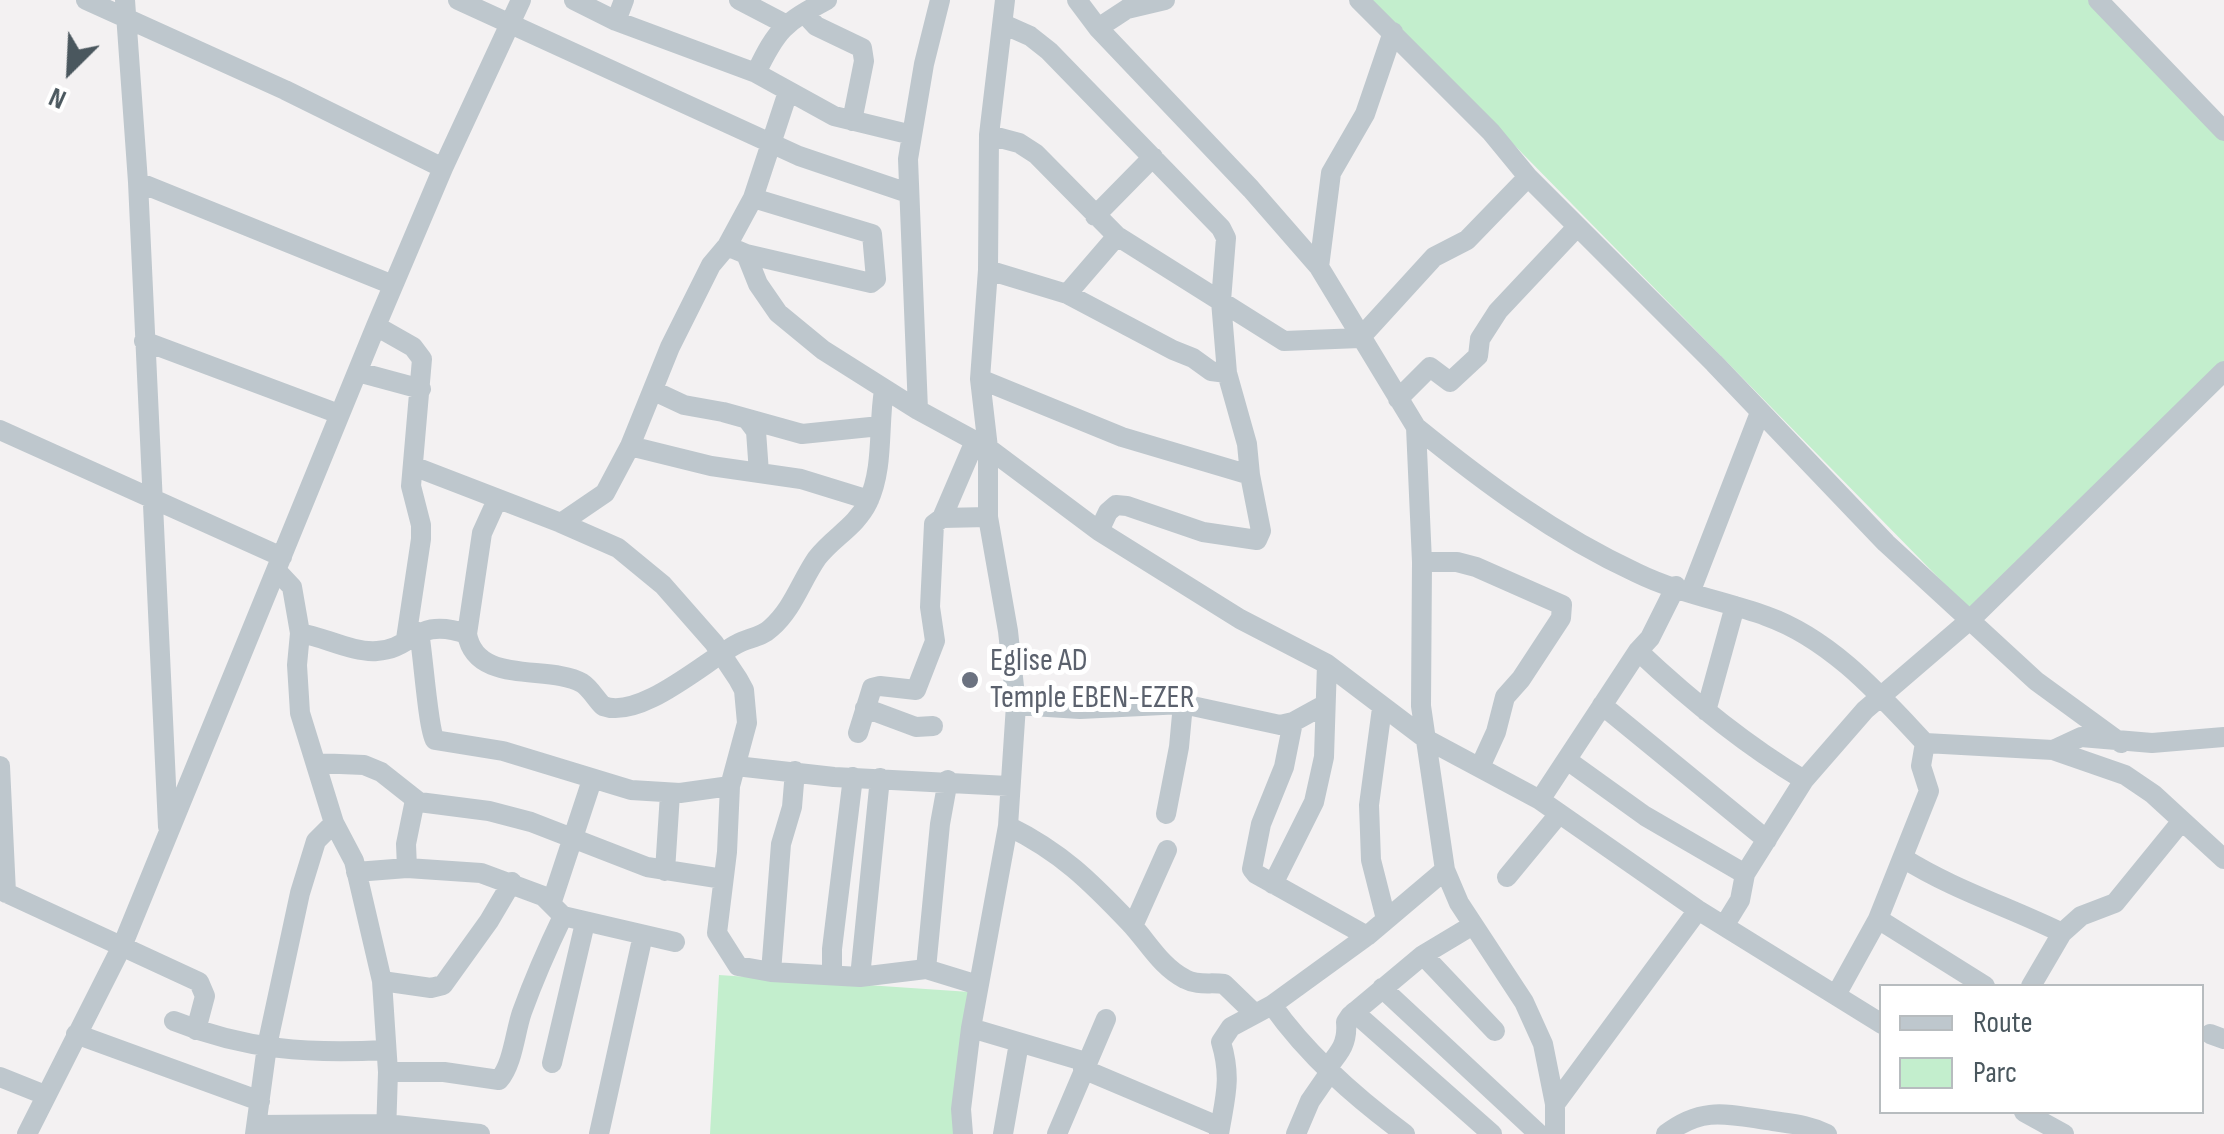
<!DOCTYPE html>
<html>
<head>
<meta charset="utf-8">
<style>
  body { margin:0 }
  #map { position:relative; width:2224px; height:1134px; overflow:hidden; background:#f3f1f2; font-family:"Sofia Sans Condensed",sans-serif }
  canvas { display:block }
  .legend { position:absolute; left:1879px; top:984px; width:325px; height:130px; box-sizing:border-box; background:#fff; border:2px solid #b7bcbf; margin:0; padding:12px 18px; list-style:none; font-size:30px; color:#4a575e }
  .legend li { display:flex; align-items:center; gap:20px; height:50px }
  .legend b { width:50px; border:2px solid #b7bcbf }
  .north { position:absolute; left:20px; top:20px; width:100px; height:100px; -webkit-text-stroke:8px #fff; paint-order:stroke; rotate:204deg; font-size:28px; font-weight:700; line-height:40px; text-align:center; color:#4a575e }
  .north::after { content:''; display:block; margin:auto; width:35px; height:45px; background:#4a575e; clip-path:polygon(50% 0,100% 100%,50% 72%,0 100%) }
</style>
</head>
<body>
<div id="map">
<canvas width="2224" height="1134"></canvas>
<ul class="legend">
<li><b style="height:12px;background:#bec7cd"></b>Route</li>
<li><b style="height:28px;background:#c3eecd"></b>Parc</li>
</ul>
<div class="north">N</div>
</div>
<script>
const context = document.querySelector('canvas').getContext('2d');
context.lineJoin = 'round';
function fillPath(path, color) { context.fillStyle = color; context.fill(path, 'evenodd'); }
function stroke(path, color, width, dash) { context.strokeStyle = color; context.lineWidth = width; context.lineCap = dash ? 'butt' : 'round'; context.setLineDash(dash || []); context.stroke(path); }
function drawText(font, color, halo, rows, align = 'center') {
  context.font = font + ' "Sofia Sans Condensed",sans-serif'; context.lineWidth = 10; context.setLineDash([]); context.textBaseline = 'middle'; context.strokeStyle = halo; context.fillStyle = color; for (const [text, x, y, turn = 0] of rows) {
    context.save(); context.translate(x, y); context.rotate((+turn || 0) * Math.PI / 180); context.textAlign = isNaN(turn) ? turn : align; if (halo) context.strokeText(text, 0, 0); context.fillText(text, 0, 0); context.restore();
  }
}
const green = new Path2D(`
  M1372,0H2092L2224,137V367L1972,612Z
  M719,975L970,992L963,1134H710Z`);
const minor = new Path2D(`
  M86,0L285,90L443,168
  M125,0L138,182L168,827
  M458,0L799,156L908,193
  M574,0L616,21L756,73L834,116L912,135
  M739,0L787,25
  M1077,0L1098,28L1251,189L1319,267L1416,427L1422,562L1421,706L1445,870L1459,903L1524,1002L1543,1044L1555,1104V1134
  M1359,0L1491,132L1528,177L1714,363L1886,543L2036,681L2121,743
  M2098,0L2224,131
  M804,13L816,26L862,48L864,61L852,121
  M616,21L624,0
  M1098,28L1127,9L1165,0
  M756,73C777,29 784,23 827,0
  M788,92L753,198L727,246L746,254L758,284L778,313L823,350L918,410L988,448L1099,531L1240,619L1327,664L1426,739L1540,800L1698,910L1882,1024
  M989,135L1019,143L1036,154L1117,236L1284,341L1360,338L1434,257L1467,240L1528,177
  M138,182L393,285
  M1095,216L1153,157
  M746,254L871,283L876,279L872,234L753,198
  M1319,267L1331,173L1365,114L1393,32
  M988,270L1067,294L1173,350L1193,358L1211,371L1227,373
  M1067,294L1117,236
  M376,326L413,347L422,359L411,486L421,525V539L406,639
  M144,341L339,414
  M358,372L421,389
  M980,379L1122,437L1250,475L1247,444L1227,373L1221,301L1226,238L1221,228L1049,51L1030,36L1003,24
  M654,391L684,405L723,412L802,434L880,426
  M1398,399L1430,367L1450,382L1478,356L1480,339L1498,311L1577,227
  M918,410L908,159L924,64L940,0
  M747,419L756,431L759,473
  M1416,427C1485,483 1555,535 1637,573C1678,593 1724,601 1766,616C1831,639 1880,695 1925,743L2053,750L2081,737L2152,743L2224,737
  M0,430L282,557
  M630,446L711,466L801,479L869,500
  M413,466L561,523L618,548L663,585L714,643L738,679L744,690L747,723L730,786L727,852L717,933L738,966L771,972L860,977L926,969L978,985
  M942,518L975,441
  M561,523L605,493L630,446L670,347L711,265L727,246
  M1099,531L1108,512L1116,505L1127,506L1203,532L1257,540L1261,531L1250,475
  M1422,562H1457L1476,567L1562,605L1561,618L1521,679L1505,697L1496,732L1480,767
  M277,571L292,587L300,633L297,665L300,713L334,823L354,861L382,981L388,1072L386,1134
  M1690,593L1759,415
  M419,632C423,653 428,729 435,740L503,751L631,790L680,793L730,786
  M300,633C324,637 353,653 377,651C414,649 415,616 467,634C476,686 549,664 582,683C590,688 596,699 603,706C641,720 705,661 737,644C748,638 762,637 771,628C793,609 801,581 817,558C833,537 856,527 868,502C884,468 878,427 884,390
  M467,634L482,533L497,500
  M1638,651C1689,699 1744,744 1804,780
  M1016,705L1080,709L1183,704L1280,725L1293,722L1324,705
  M1602,705L1767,840
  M865,708L916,727L933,726
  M1382,708L1369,805L1371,860L1386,919
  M1706,711L1735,606
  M1293,722L1284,767L1261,824L1252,869L1256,874L1367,936
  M858,733L872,688L880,686L916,690L935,641L930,607L934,524L942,518L988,517
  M2053,750L2125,775L2153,794L2224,859
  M1567,760L1645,816L1745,874
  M316,763L364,765L381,772L419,802L489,811L531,822L647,867L723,879
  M0,766L6,893
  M736,766L834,777L1008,786
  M1540,800L1638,651L1650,638L1676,586
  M1166,814L1179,747L1183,704
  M1008,826C1061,852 1090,881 1130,923C1148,942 1161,967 1185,979C1198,986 1210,982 1224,984L1255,1014
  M1903,858C1954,890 2009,907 2062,933
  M407,868L406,844L415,800
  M665,871L670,794
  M356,872L407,868L481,873L543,896L563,916L675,942
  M1507,877L1559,814
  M1273,884L1314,802L1324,757L1327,664
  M0,890L199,982L205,996L196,1030
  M552,901L592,780
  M1878,919L1985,986
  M1133,926L1167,850
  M1724,926L1740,900L1745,874L1804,780L1865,710L1971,619L2224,371
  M1423,955L1495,1031
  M926,969L940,824L948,780
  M771,972L781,844L792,807L795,771
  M832,976V949L853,777
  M860,977L880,778
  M382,981L431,988L443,985L489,921L512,882
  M2031,986L2062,933L2081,916L2115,903L2181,822
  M1382,988L1539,1134
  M1836,995L1878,919L1929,791L1921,766L1925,743
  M1272,1005C1308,1056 1355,1097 1405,1134
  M1354,1012L1492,1134
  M174,1021C246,1050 309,1054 385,1050
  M971,1028L1086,1062
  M76,1034L260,1101
  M2210,1034L2224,1039
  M552,1063L585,923
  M1327,1068C1340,1052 1348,1043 1346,1022L1350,1016L1423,955L1473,925
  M1083,1069L1220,1127
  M388,1072H444L499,1080C513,1064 515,1032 522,1012C534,979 548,947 563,916
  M0,1077L45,1095
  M1555,1104L1698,910
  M2024,1112L2064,1134
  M257,1125L386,1124L480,1134
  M27,1134L123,944L376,326L443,168L521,0
  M255,1134L267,1046L300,893L316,841L334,823
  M599,1134L643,935
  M963,1134L961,1109L971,1028L1008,826L1016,705L1008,631L988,517V448L980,379L988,270L989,135L1005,0
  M1003,1134L1019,1043
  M1057,1134L1106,1019
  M1219,1134C1225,1097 1232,1079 1221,1042L1231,1027L1272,1005L1367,936L1445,870
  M1296,1134L1310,1101L1330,1072
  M1666,1134C1704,1105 1729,1115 1773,1121C1793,1124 1808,1125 1827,1134`);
const markers = [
  [970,680,10,"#6b7280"]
];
const worshipNames = [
  ["Eglise AD",990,662],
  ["Temple EBEN-EZER",990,699]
];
fillPath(green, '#c3eecd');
stroke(minor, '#bec7cd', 20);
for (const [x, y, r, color] of markers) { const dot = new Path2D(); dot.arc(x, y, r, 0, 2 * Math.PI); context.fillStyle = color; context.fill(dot); stroke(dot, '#fff', 4); }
drawText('32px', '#5b616d', '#fff', worshipNames, 'left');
</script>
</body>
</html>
